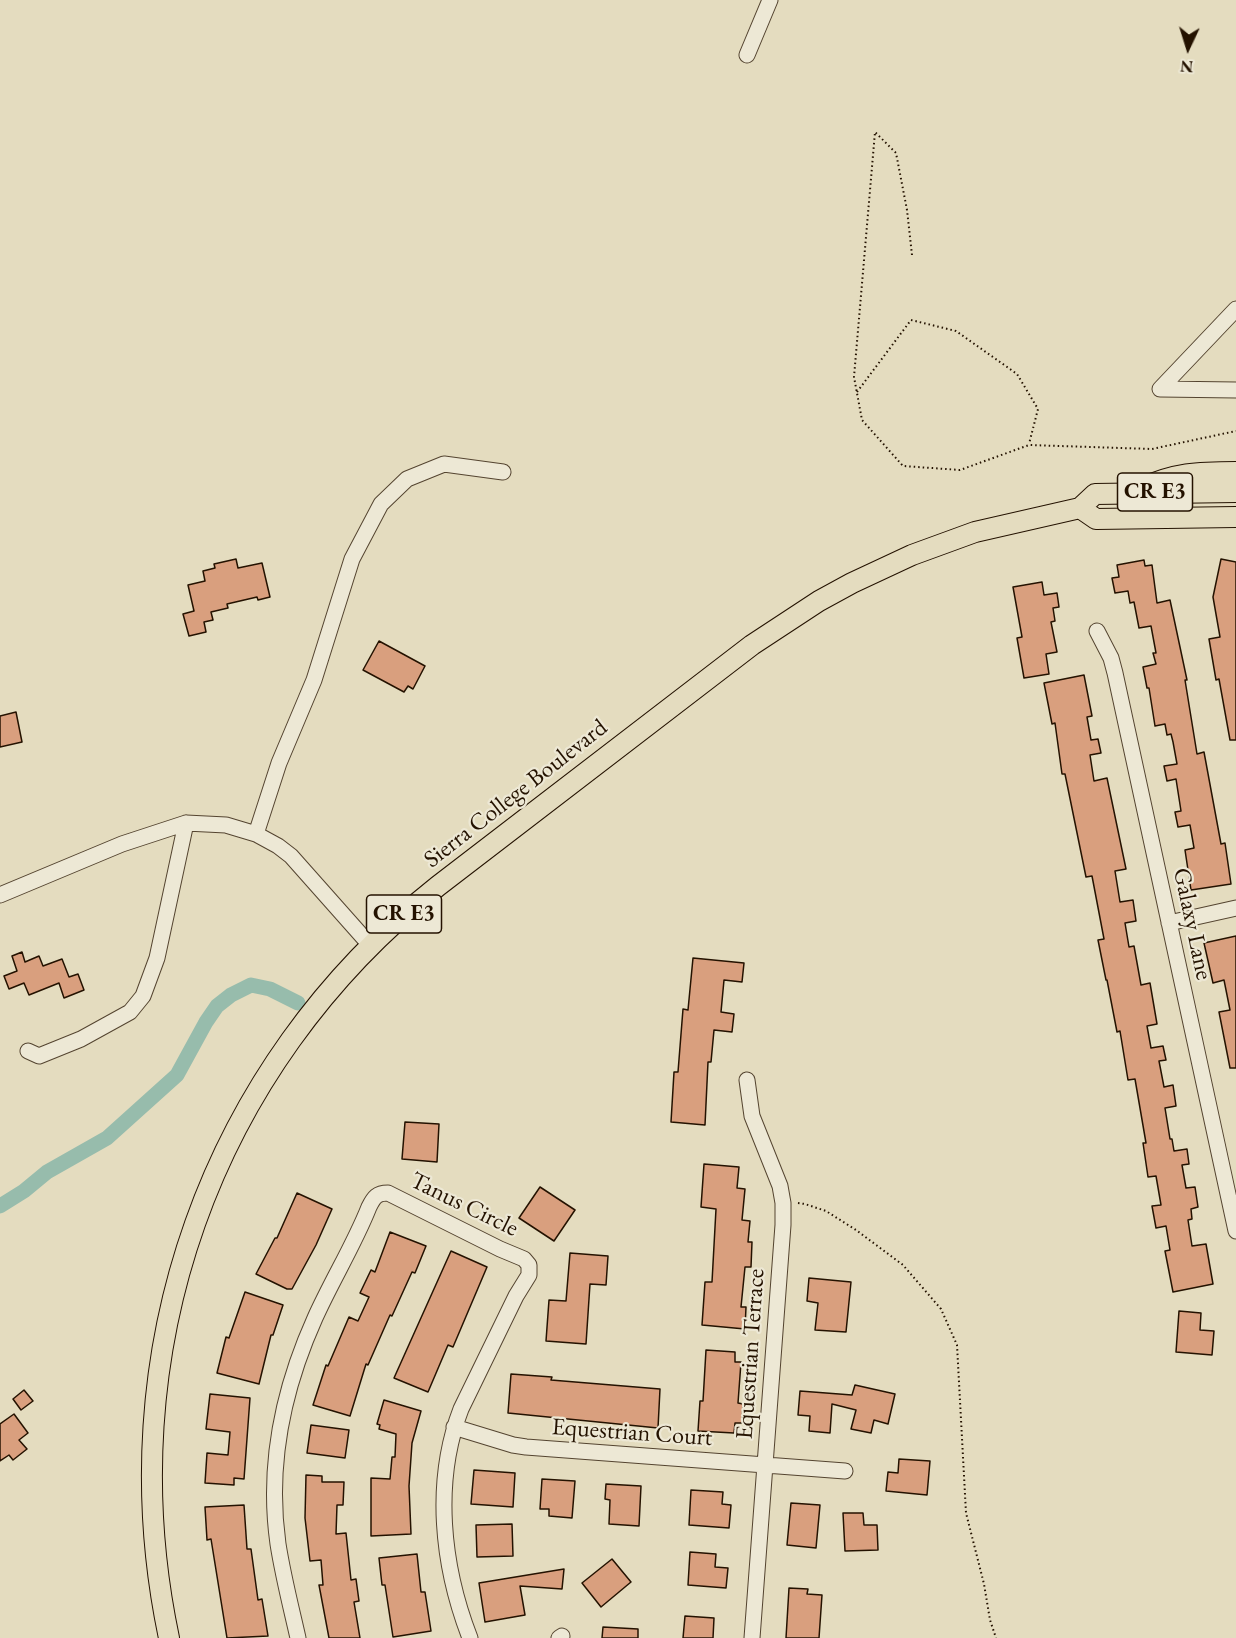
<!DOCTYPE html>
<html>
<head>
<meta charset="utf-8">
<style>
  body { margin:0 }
  #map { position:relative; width:1236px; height:1638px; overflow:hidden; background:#e4dcbf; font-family:"EB Garamond",serif }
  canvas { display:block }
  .north { position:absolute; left:1158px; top:18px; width:60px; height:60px; -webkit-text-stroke:4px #ede8d5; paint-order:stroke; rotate:184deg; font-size:16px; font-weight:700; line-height:24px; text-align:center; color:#241200 }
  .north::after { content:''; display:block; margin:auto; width:21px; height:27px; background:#241200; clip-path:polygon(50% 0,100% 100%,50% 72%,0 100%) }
</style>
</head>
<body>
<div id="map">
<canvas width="1236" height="1638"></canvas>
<div class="north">N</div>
</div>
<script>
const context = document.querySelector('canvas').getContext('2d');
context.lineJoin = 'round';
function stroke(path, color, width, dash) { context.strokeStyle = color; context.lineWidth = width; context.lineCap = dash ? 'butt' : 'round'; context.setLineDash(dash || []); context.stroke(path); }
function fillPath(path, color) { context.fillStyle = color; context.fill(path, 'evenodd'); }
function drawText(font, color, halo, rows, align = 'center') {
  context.font = font + ' "EB Garamond",serif'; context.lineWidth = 4.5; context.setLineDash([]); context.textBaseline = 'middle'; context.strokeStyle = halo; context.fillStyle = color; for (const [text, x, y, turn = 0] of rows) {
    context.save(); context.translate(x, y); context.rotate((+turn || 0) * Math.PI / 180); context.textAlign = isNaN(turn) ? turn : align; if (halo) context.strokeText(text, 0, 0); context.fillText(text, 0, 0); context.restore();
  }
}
const canal = new Path2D(`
  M0,1206L24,1191L47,1172L107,1138L177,1075L206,1022L217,1006L231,995L251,985L270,989L298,1003`);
const building = new Path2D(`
  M236,559L238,568L262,563L270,597L258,600L257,597L227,604L228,608L211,612L213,620L204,622L206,632L189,636L183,614L194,611L188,585L205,581L203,571L215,568L214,564Z
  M1221,559L1236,562V740H1230L1219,679L1216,680L1209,639L1220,637L1213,597Z
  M1144,560L1145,566L1152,565L1157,603L1170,600L1187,680H1185L1197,754L1204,752L1221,844L1225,843L1231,884L1191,890L1185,850L1194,848L1190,825L1178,827L1175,812L1181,811L1176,779L1167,781L1164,766L1177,764L1173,742L1171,734L1167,735L1165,724L1155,726L1149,688H1147L1143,667L1156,664L1153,653H1156L1151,626L1139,628L1134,602L1130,603L1128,591L1115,593L1112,578L1119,577L1117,565Z
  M1042,582L1044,595L1057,593L1059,607L1053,608L1055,621L1051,622L1057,652L1046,654L1049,674L1024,678L1017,638L1022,637L1013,587Z
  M379,641L425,666L413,689L408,686L404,692L363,670Z
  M1084,675L1092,716L1087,717L1091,740L1098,739L1101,753L1090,755L1094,781L1107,778L1126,869L1115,871L1120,902L1133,900L1136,921L1125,923L1129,947L1134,946L1141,985L1150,983L1157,1024L1147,1026L1151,1048L1163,1046L1166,1060L1159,1061L1164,1087L1173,1085L1176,1106L1165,1108L1170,1139H1172L1174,1151L1187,1149L1189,1164L1182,1165L1186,1188L1195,1187L1198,1207L1191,1209L1192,1219L1188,1220L1192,1246L1206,1244L1213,1284L1173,1292L1165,1251L1170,1250L1166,1226L1156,1228L1152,1206L1161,1205L1156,1176L1148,1177L1143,1143H1146L1135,1079L1128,1080L1120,1031L1117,1032L1107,980H1106L1098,940L1104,939L1092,876L1086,877L1065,774H1062L1055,723L1052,724L1044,683Z
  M16,712L22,742L0,747V716Z
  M1236,936V1068H1230L1219,1012L1230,1010L1224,980L1213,983L1204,943Z
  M22,952L25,962L39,956L43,966L62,959L69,977L78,974L84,990L64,998L59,983L29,995L24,983L9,989L4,976L17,971L12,956Z
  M693,958L744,963L742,982L724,980L721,1012L734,1014L732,1032L714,1030L711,1062H708L705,1125L671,1122L674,1072H678L683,1009L688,1010Z
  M405,1122L439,1124L437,1162L402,1159Z
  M704,1164L739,1167L737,1188L745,1189L742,1220L750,1221L748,1242H752L751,1267H745L741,1307H746L745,1329L702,1325L705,1282H712L716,1209L701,1207Z
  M540,1187L575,1210L554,1241L519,1218Z
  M297,1193L332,1209L316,1245L292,1289H287L256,1274L275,1238H277Z
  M390,1232L426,1246L415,1273L412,1272L392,1316L390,1315L368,1365L366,1364L350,1416L313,1405L326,1365L328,1366L349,1317L358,1321L369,1297L360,1293L371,1270L375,1272Z
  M451,1251L487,1267L453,1347L448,1345L428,1392L394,1378Z
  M570,1253L608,1256L606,1285L590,1284L586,1344L546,1341L549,1300L566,1301Z
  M809,1278L851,1282L846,1332L815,1330L818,1303L807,1301Z
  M245,1292L283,1305L273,1335H271L259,1384L217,1373L226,1337L229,1338Z
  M1179,1311L1201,1313L1200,1330L1214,1331L1212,1355L1176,1352Z
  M706,1350L735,1352V1362H741L738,1403L743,1404L742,1423H735L734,1433L698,1431L700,1401H703Z
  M511,1374L552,1377L551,1380L660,1389L658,1428L508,1413Z
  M855,1385L895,1394L888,1424L874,1420L871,1433L851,1429L856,1410L832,1404L830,1433L809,1431L810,1416L798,1415L800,1391L852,1395Z
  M24,1390L33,1401L21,1410L13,1399Z
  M210,1394L250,1398L244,1479L234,1478V1485L205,1483L207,1453L228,1455L230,1432L206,1429Z
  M384,1400L421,1411L412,1443L409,1486L411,1534L371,1536V1478L390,1479L392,1457H395L396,1434L379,1429L380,1425L377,1424Z
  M14,1414L28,1433L19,1440L27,1449L13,1460L9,1455L0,1461V1424Z
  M311,1425L349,1430L345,1458L307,1453Z
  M899,1459L930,1461L927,1495L886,1491L888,1472L898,1473Z
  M474,1470L515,1473L513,1507L471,1504Z
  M306,1475L322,1476V1482H344L343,1505H337L336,1534L346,1533L351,1580L356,1579L359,1601L354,1602L360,1638H329L319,1585H323L321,1560L310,1561L305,1518Z
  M542,1479L575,1481L572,1518L549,1516V1509H540Z
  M606,1484L641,1486L639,1526L609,1524L610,1500L605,1499Z
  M691,1490L723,1492L722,1504L731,1505L729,1528L689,1525Z
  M791,1503L820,1505L816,1548L787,1545Z
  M244,1505L247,1549H251L258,1600L262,1599L268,1636L227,1638L211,1539L207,1540L205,1507Z
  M843,1513H863L864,1525H877L878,1550L845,1551Z
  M512,1524L513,1556L477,1557L476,1525Z
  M690,1552L716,1554L715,1567L728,1568L726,1588L688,1585Z
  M417,1554L421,1592H425L431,1631L393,1637L385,1585H382L379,1558Z
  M612,1559L631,1582L601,1607L582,1583Z
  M564,1569L562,1589L520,1586L525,1615L485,1622L479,1583Z
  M789,1588L808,1589L807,1594L822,1595L819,1638H786Z
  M685,1616L714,1618L713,1638H683Z
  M603,1627L638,1629V1638H602Z`);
const path = new Path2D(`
  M912,255L907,210L896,153L875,132L854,377L862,420L903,466L960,470L1029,445L1152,449L1236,431
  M857,392L911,320L956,331L1017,374L1038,409L1029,444
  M798,1203L805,1204L826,1211L856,1230L903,1265L941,1309L957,1345L966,1513L984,1584L990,1620L996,1638`);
const minor = new Path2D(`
  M747,55L770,0
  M1236,309L1160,389L1236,390
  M1097,631L1111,658L1115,673L1236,1231
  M256,834L279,763L314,680L352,559L381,504L407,479L444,464L503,472
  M0,895L122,844L186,823L226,825L256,834L278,846L291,856L370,945
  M1169,923L1236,908
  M28,1051L39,1056L81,1039L130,1012L143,996L157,958L186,823
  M747,1080L752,1116L780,1186L783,1203V1225L752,1638
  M454,1427L513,1445L526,1447L845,1471
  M298,1638C291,1607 283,1576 278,1544C267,1466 283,1389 315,1318C332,1280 354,1245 369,1207C374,1197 377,1193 388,1193L500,1249L524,1259L529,1265V1275L516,1296L461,1409C433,1482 442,1566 470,1638
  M559,1638L562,1636`);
const major = new Path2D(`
  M1140,489C1174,473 1198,472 1236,472
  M1080,508L1096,519L1236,517
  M169,1638C109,1354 209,1067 438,886L752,645L819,601L852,583L912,555L975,532L1080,508L1095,494L1236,492`);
const shields = [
  [1155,492,75],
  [404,914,75]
];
const shieldNames = [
  ["CR E3",1155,492],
  ["CR E3",404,914]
];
const streetNames = [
  ["Sierra College Boulevard",516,794,-38],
  ["Galaxy Lane",1192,924,78],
  ["Tanus Circle",464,1205,26],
  ["Equestrian Terrace",751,1354,-86],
  ["Equestrian Court",632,1433,4]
];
stroke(canal, '#97bcac', 15);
fillPath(building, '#d99f7e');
stroke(building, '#241200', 1.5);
stroke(minor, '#544430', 17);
stroke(major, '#241200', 22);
stroke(path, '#241200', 2, [1.5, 3]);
stroke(minor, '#ede8d5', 15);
stroke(major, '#e4dcbf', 20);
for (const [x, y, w] of shields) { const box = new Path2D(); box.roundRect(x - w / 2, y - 19, w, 38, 4.5); context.fillStyle = '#ede8d5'; context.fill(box); stroke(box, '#241200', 1.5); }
drawText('bold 22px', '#241200', null, shieldNames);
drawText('24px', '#241200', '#ede8d5', streetNames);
</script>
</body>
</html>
